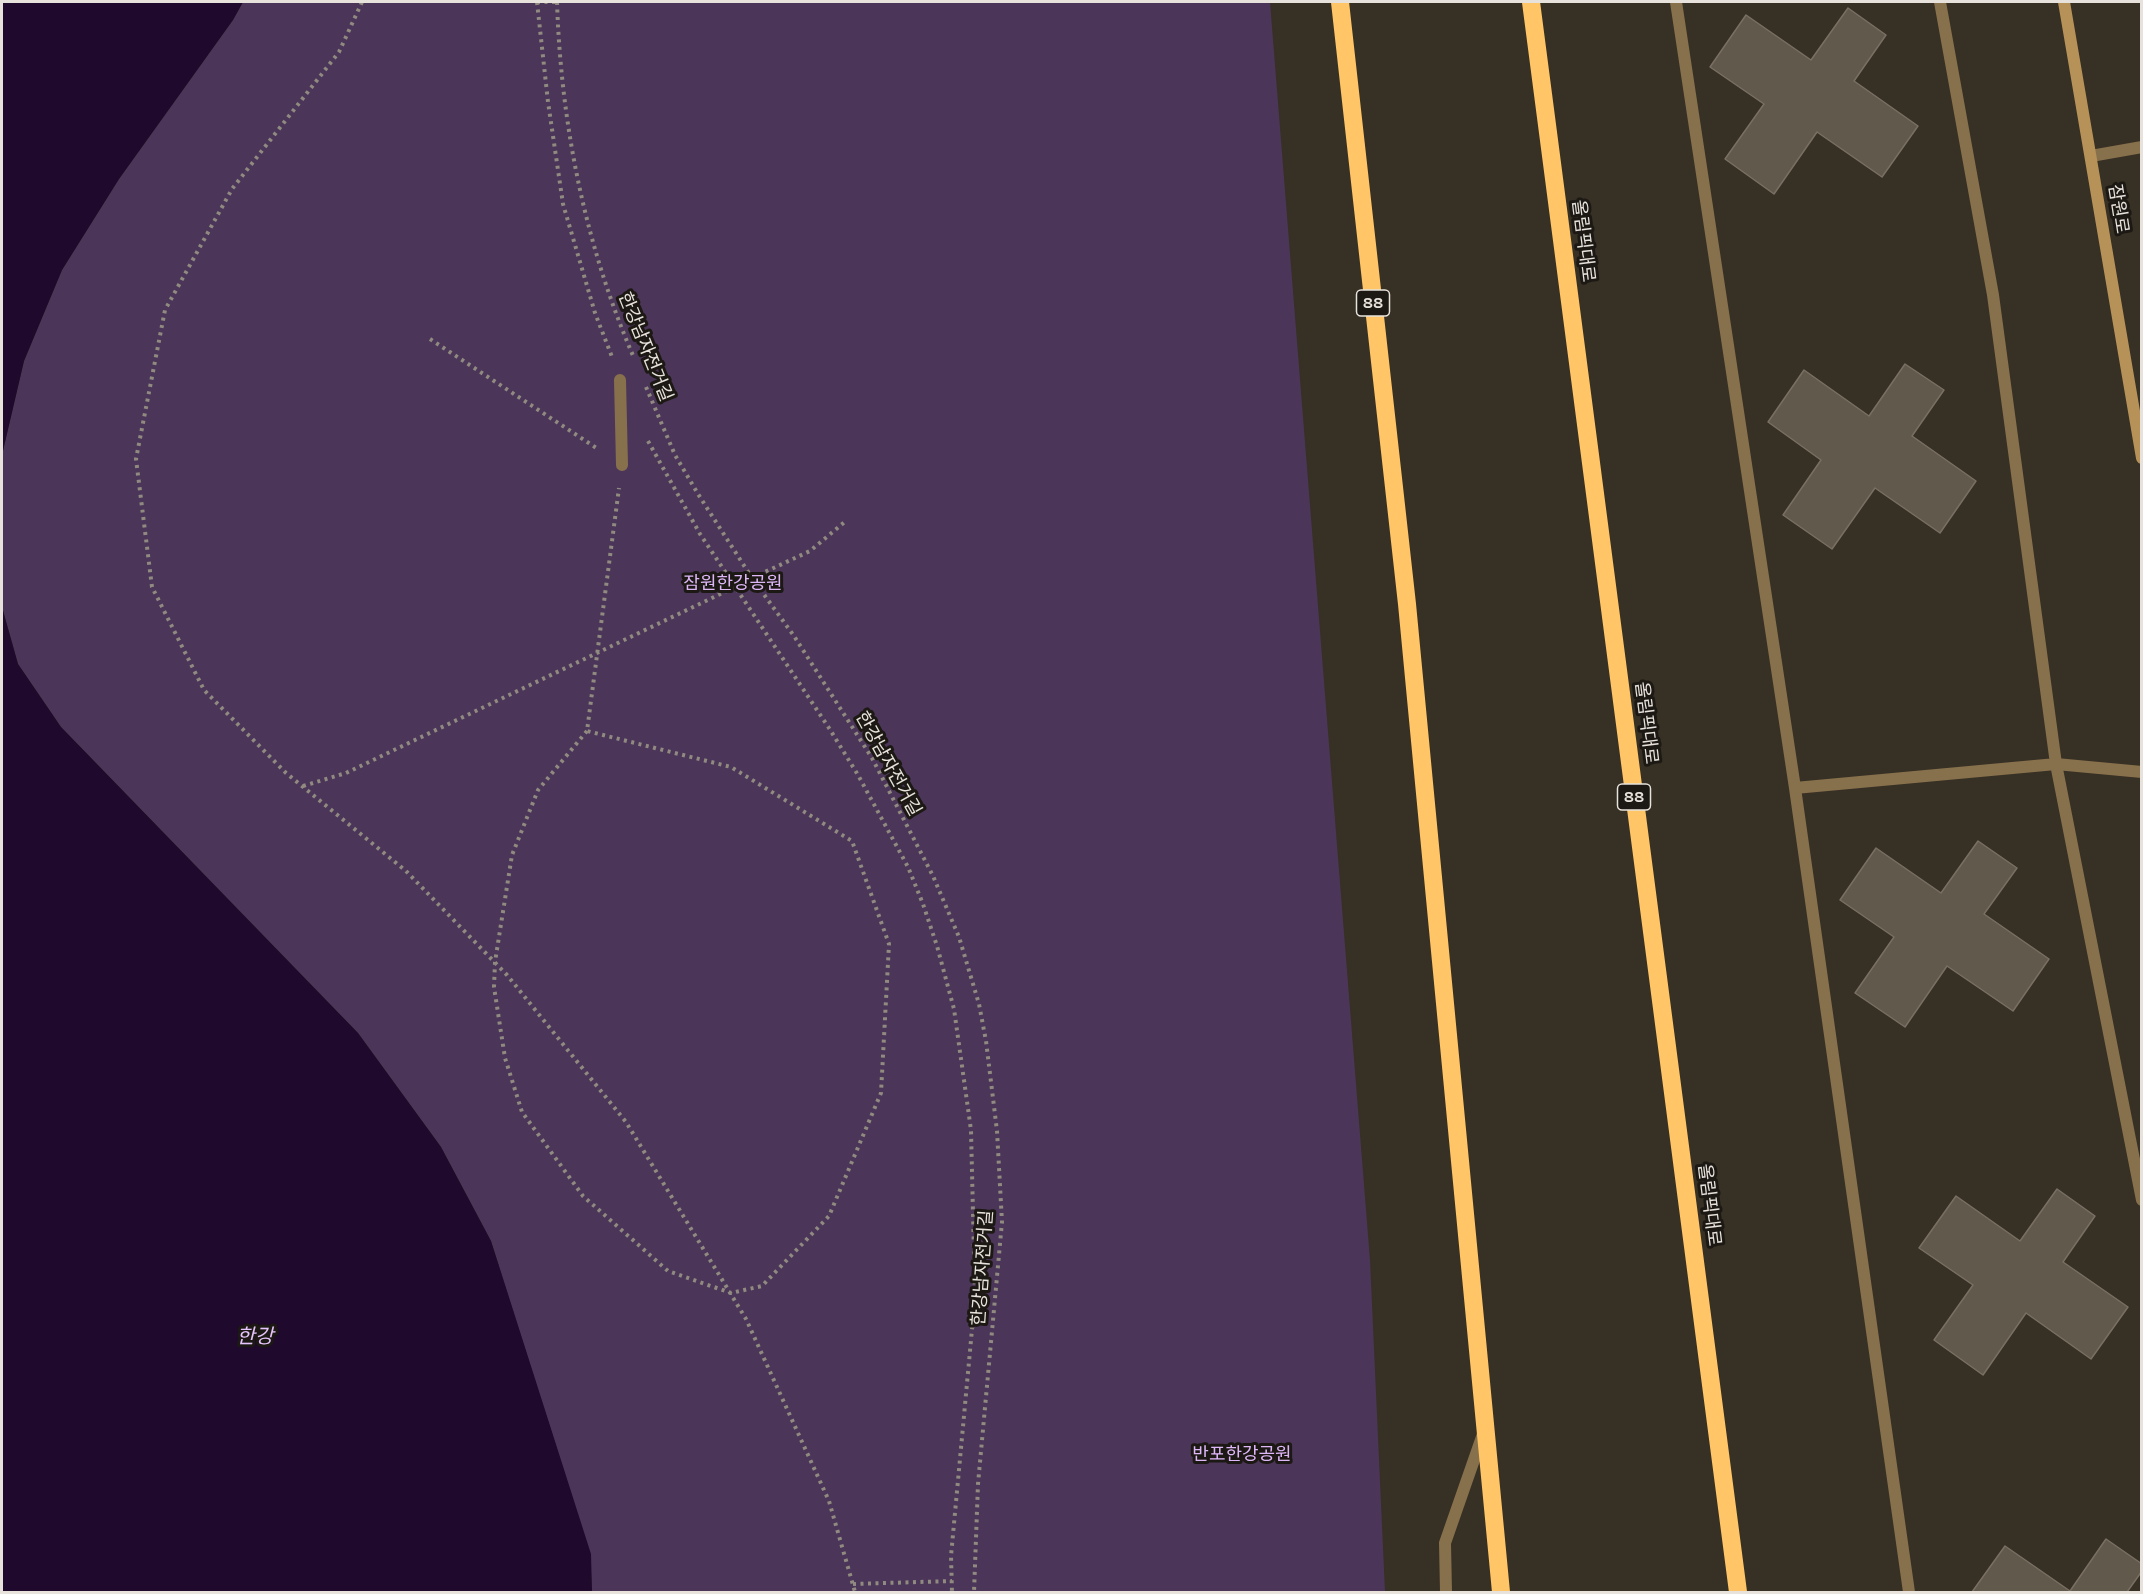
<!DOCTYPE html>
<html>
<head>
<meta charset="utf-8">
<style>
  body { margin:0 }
  #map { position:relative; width:2143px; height:1594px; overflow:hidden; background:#373024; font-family:Karla,sans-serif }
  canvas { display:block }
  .frame { position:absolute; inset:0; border:3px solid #e7e2db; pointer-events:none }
</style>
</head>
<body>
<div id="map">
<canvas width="2143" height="1594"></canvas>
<div class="frame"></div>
</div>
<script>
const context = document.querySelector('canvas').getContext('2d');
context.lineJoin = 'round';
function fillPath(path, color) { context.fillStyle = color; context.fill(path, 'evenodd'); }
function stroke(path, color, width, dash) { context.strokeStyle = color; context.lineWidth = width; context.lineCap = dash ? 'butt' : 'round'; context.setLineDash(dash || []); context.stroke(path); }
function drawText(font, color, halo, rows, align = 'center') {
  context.font = font + ' Karla,"Noto Sans KR",sans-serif'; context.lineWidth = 6; context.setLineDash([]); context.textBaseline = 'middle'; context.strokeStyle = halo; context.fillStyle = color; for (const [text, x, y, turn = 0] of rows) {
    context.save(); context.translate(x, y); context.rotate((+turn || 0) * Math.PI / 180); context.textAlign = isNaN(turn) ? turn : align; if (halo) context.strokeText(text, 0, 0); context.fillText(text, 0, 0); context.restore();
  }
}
const green = new Path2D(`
  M243,2H1270L1370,1260L1385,1592H592L590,1554L491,1241L441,1147L358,1033L61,727L18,664L2,607V455L24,361L62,270L119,179L233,20Z`);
const water = new Path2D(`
  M2,2H243L233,20L119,179L62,270L24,361L2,455Z
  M2,607L18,664L61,727L358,1033L441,1147L491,1241L591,1554L592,1592H2Z`);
const building = new Path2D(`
  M1848,8L1886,35L1854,81L1918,126L1882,177L1817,132L1774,194L1725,159L1764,104L1710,67L1746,15L1811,60Z
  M1905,364L1944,390L1912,436L1976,481L1940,533L1875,488L1832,549L1783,515L1821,460L1768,422L1804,370L1869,416Z
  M1978,841L2017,868L1984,914L2049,959L2013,1011L1947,966L1905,1027L1855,993L1894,937L1840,900L1876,848L1941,893Z
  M2057,1189L2095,1216L2063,1262L2128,1307L2091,1359L2026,1313L1983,1375L1934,1340L1973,1285L1919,1248L1956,1196L2020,1241Z
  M2106,1539L2142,1564V1571L2127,1592H1972L2005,1546L2070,1591Z`);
const path = new Path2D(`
  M362,2L339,52L232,189L165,310L136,459L152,587L204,690L286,773L406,871L507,975L626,1122L746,1319L829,1501L855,1592
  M537,2L548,102L563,204L595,313L612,357
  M537,2H557
  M557,2C561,124 585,245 634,358
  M430,339L598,449
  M646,387L675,455L698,494L752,578L794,636L872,758L933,876L959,937L979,1004L986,1041L997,1131L1002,1222L978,1484L974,1592
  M648,441L700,534L829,728L858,775L908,867L923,904L937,946L954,1009L971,1130L975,1297L951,1556L952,1592
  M752,578L810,551L847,520
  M587,731L538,790L512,855L495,962L494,987L505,1058L522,1112L583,1196L668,1271L731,1293L762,1286L829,1216L881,1093L889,944L852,841L731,767L587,731L619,488
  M303,786L346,773L735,587
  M853,1584L952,1581`);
const lane = new Path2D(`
  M1676,2L1795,788L1909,1592
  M1940,2L1993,295L2056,764L2142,1200
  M1795,788L2056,764L2142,772
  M1446,1592L1445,1543L1483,1434`);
const street = new Path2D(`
  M2091,156L2142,147
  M620,380L622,465`);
const secondary = new Path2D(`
  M2064,2L2142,458`);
const highway = new Path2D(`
  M1340,2L1407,604L1501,1592
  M1531,2L1738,1592`);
const shields = [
  [1373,303,33],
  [1634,797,33]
];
const shieldNames = [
  ["88",1373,303],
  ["88",1634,797]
];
const streetNames = [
  ["잠원로",2118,209,81],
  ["올림픽대로",1583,241,83],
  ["한강남자전거길",645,347,68],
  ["올림픽대로",1646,723,83],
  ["한강남자전거길",888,764,61],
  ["올림픽대로",1709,1205,83],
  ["한강남자전거길",983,1268,-86]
];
const parkNames = [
  ["잠원한강공원",733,584],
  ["반포한강공원",1242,1455]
];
const waterNames = [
  ["한강",255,1337]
];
fillPath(green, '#4b3659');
fillPath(water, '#1f092c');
fillPath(building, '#61594c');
stroke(building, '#797063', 1.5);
stroke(path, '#908a80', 4, [3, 4.5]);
stroke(lane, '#87704c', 12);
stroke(street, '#87704c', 12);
stroke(secondary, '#b79258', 12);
stroke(highway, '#ffc566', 18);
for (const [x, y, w] of shields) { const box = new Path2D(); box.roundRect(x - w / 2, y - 13, w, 26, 4.5); context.fillStyle = '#1c1813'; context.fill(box); stroke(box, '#e7e2db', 1.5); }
drawText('bold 16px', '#e7e2db', null, shieldNames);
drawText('18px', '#e7e2db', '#1c1813', streetNames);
drawText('18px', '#deb7f9', '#1c1813', parkNames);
drawText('italic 20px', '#e5c5fb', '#1c1813', waterNames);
</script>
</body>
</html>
